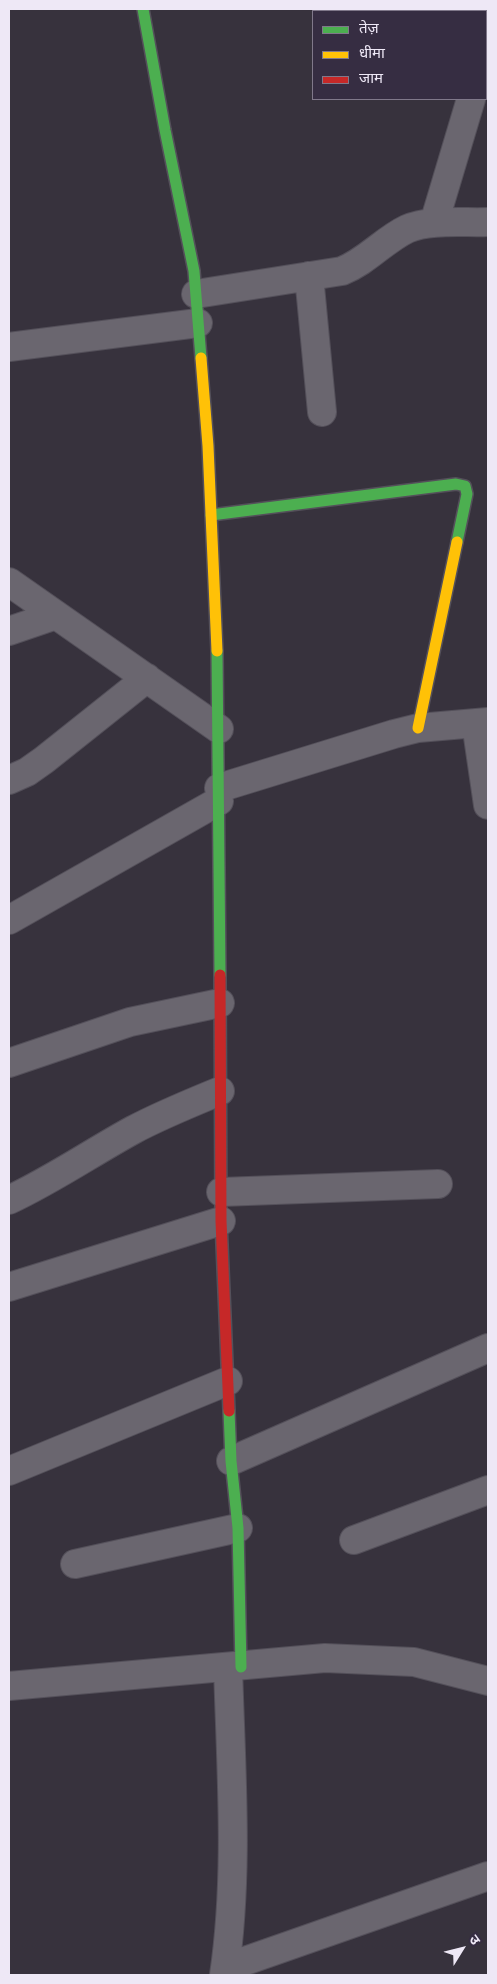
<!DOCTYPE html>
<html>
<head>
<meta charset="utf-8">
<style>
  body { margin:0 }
  #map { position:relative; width:497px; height:1984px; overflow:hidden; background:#37323d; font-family:"Alegreya Sans","Noto Sans Devanagari",sans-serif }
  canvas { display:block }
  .frame { position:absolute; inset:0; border:10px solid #eee8f6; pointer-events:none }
  .legend { position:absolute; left:312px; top:10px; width:175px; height:90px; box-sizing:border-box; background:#362d42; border:1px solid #80788a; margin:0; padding:6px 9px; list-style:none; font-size:15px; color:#eee8f6 }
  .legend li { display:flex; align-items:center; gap:10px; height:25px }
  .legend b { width:25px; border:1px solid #80788a }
  .north { position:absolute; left:437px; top:1924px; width:50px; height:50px; -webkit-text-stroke:4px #362d42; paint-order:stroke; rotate:54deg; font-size:14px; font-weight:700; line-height:20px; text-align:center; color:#eee8f6 }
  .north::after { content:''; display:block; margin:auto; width:18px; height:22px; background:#eee8f6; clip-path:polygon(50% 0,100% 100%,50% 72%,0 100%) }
</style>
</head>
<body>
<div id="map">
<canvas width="497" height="1984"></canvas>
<div class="frame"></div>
<ul class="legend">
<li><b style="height:6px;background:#4caf50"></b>तेज़</li>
<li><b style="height:6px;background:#ffc107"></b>धीमा</li>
<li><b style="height:6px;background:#c62828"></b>जाम</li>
</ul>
<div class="north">उ</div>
</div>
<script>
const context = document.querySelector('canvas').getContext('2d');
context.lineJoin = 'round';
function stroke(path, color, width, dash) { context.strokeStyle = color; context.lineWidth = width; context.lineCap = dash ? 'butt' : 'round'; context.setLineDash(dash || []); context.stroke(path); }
const street = new Path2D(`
  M464,11L465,9
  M434,223L471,99
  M309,276L322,412
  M196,294L342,271C367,261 384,240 407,229C429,219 464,223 488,222
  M9,347L198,323
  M9,582L219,729
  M9,631L56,615
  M476,723L488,805
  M9,780L27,772L44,760L147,678
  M219,788L394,734L418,728L488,722
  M9,920L219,801
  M9,1063L130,1022L220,1003
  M221,1192L438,1184
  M9,1200C52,1180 91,1153 133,1130C161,1115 191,1103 220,1091
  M9,1287L221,1221
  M231,1461L488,1348
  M9,1471L228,1381
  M354,1540L488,1490
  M75,1564L238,1528
  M9,1686L325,1658L414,1662L488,1681
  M225,1968L488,1876
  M224,1975C239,1874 231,1770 228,1667`);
const fast = new Path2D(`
  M143,9L165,130L194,271L201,358
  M486,66L488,68
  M211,515L456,484L465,486L467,494L457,542
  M217,651L220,975
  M229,1411L231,1461L238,1528L241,1667`);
const slow = new Path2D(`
  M383,9L387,11
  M201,358L208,446L217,651
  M418,728L457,542`);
const jam = new Path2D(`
  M220,975L221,1221L229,1411`);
stroke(street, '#54505a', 30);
stroke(fast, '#54505a', 14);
stroke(slow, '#54505a', 14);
stroke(jam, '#54505a', 14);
stroke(street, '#6a666f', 28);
stroke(fast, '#4caf50', 11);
stroke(slow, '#ffc107', 11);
stroke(jam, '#c62828', 11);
</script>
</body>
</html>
